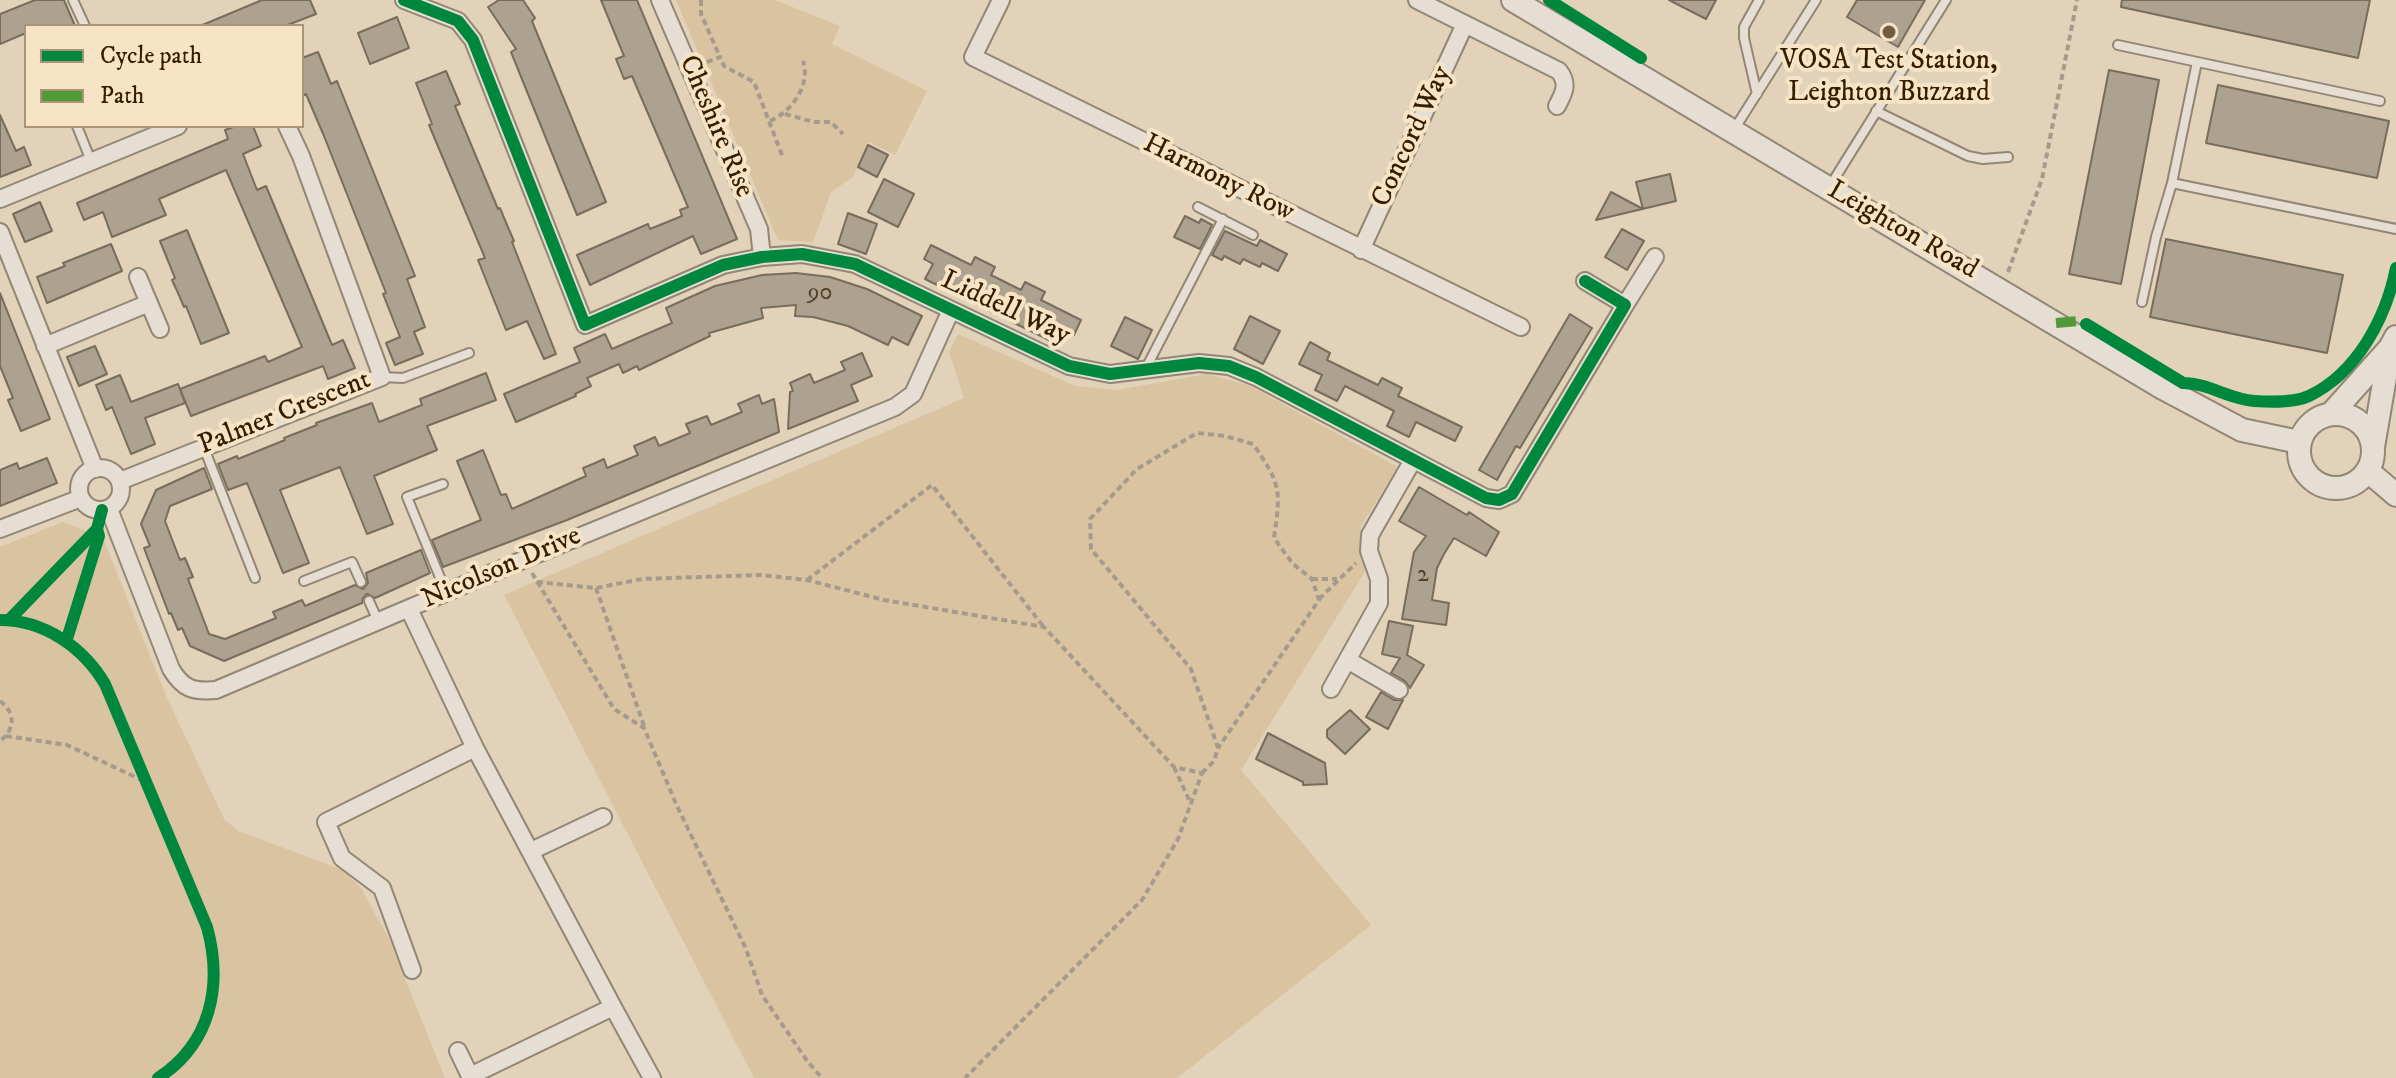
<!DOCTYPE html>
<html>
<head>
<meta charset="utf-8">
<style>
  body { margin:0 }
  #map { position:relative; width:2396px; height:1078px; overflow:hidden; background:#e1d2b9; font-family:"IM FELL DW Pica",serif }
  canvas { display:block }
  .legend { position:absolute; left:24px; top:24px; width:280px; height:104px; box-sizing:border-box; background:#f7e4c6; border:2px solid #a99477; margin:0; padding:10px 14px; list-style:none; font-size:24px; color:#341d00 }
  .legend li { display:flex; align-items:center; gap:16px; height:40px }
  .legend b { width:40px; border:2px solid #a99477 }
</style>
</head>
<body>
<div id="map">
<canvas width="2396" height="1078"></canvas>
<ul class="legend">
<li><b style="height:10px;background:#00873e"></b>Cycle path</li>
<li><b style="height:10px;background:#519a39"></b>Path</li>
</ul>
</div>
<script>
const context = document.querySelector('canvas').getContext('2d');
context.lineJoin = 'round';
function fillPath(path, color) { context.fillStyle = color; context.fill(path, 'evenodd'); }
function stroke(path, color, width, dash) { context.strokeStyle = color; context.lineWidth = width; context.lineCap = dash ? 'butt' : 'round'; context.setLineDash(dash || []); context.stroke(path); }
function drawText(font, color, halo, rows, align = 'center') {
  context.font = font + ' "IM FELL DW Pica",serif'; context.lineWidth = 8; context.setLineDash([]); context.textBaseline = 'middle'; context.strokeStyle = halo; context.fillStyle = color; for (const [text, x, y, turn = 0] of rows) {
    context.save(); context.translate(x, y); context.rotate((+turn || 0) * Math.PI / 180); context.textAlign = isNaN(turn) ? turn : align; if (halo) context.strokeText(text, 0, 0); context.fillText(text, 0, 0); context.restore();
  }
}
const green = new Path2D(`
  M676,0H775L840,26L832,44L927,91L895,155L869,142L853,177L831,192L813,242L778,240Z
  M958,334L1075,386L1116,390L1207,374L1248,385L1398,467L1361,526L1366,570L1241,770L1371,925L1177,1078H754L504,595L964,398L949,352Z
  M63,522L103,538L167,698L224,819L238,831L343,870L361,888L389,939L445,1078H0V547Z`);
const building = new Path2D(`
  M35,0H64L75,26H26V33L0,44V14Z
  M262,0H310L316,14L285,26H200Z
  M499,0H523L535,18L532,21L606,202L577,215L511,52L516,49L488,7Z
  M601,0H637L737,239L701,254L693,236L590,285L577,255L648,224L650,229L682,216L680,210L688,207L632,76L624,79L616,59L624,56Z
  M1669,0H1716L1706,19Z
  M1857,0H1925L1898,47L1847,17Z
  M2122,0H2370L2358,58L2121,7Z
  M397,17L409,48L370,64L358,33Z
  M318,52L331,84L337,81L415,276L407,279L425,327L414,332L423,354L395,365L386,343L400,337L383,294L386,293L324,136L306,94L302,96V58Z
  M2109,70L2159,80L2121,284L2069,274Z
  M446,71L460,104L455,106L498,209L500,208L507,225L514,241L512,242L556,354L544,359L527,321L506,330L478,260L485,258L429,125L432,124L416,83Z
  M2218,85L2389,121L2377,178L2206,143Z
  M0,115L16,151L24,147L31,165L0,177Z
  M236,126H253L261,146L243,154L257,190L266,186L332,345L343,340L355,368L328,379L323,366L191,416L180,389L265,356L268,362L302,347L226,170L159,199L166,215L112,237L103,212L84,220L77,203L228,139L225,130Z
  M868,145L888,155L877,177L858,167Z
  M1670,174L1676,201L1596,220L1611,192L1643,209L1636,182Z
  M884,179L914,194L898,227L868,212Z
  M40,202L52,231L25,242L13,214Z
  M848,213L877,224L866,254L838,244Z
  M1185,216L1199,223L1201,219L1212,225L1200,249L1174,237Z
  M1622,229L1644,241L1627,270L1605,257Z
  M187,230L229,333L201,344L186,306L184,307L178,293L172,280L175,278L160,241Z
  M1225,231L1257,246L1260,240L1287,254L1278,271L1262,263L1260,267L1243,259L1240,264L1224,256L1222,260L1212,255Z
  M2166,239L2343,275L2327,353L2150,317Z
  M111,244L122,271L47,303L37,277L65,266L63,263Z
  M931,245L971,265L975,257L995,267L991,275L1021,290L1025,282L1045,292L1041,300L1081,320L1074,335L1064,329L1057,344L925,279L933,264L924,259Z
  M796,273L830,277L867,289L922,316L908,345L892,337L888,345L848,326L813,317L795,316L796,305L761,308L763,318L709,333L710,336L639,370L637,366L623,373L619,364L587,378L591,386L575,394L576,396L516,422L504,394L580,362L574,348L605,334L612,349L672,323L666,308L715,286L762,275Z
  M0,293L50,419L21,431L8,400L13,398L0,366Z
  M1570,314L1592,328L1520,448L1516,446L1497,480L1479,470Z
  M1250,316L1280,331L1263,364L1234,349Z
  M1125,317L1152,330L1138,359L1111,346Z
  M1310,342L1330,353L1327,360L1378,385L1382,378L1402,388L1398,396L1462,427L1455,441L1416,422L1409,437L1387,426L1394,411L1345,386L1337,401L1315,390L1322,375L1299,364Z
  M95,346L107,374L79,386L67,357Z
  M862,353L872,376L851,385L858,401L788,429L790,392L793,391L790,383L810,374L814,383L845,370L841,362Z
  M486,373L496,400L427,426L437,450L374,476L393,524L367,534L340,467L280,490L309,563L283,573L247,483L228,490L218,464L237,456L238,459L285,440L284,438L317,425L316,423L372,403L379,422L422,405L420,399Z
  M120,375L131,402L178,384L185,403L145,418L155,444L131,454L112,407L106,410L96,385Z
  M759,395L762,404L774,399L779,432L567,520L443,567L432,540L481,520L457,461L483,450L501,495L506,494L512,509L586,476L583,468L593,464L604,459L607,468L638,455L634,446L644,442L655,437L659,446L690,433L686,424L707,416L711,425L742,412L738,404Z
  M47,458L57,483L0,506V470L17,463L19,469Z
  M204,468L212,489L170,506L165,521L180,560L185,558L193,577L188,579L209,634L225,639L276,618L273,612L302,600L305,606L355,585L363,589L368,583L366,573L421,550L430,573L375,598L367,594L363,598L362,603L224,661L190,646L182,628L178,630L171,613L169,614L144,548L150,546L141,524L156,490Z
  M1419,487L1467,515L1469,512L1499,532L1486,556L1454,538L1444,554L1437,568L1432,600L1449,603L1446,625L1402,619L1414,552L1426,536L1399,521Z
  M1389,621L1413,626L1407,655L1424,665L1410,688L1405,681L1391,673L1400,658L1382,654Z
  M1381,692L1394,700H1403L1388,729L1366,717Z
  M1350,710L1370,729L1345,754L1327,737V730Z
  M1268,733L1325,763L1327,784L1303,785V782L1256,759Z`);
const path = new Path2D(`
  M701,0V14L720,57
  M707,62L720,57L724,66L754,82L783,158
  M785,114L814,122H831L843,134
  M770,121C791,112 811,86 803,61
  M2008,272L2042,179L2077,0
  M532,573L614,709L644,728L677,806L746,949L762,995L808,1062L822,1078
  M1312,579H1337
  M807,580L932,485L1043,626
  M537,582L596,588L642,579L761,575L807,580L884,600L1044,627L1174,767L1202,773L1178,839L1142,900L965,1078
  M596,588L644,726
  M1319,599L1356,563
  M0,701C15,712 16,729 0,741
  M6,736L67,745L146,782
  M1174,767L1191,804
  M1202,773L1214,761L1218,748L1191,669L1091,549L1090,519L1137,469L1197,433L1225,436L1253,444C1281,484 1281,490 1274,538L1293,564L1312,579L1319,600L1218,748`);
const service = new Path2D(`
  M73,0L85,26
  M2118,45L2380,101
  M1757,94L1744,38V27L1759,0
  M1876,111L1968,156L1983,159L2008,157
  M77,126L91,161
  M1735,128L1816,0
  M2172,183L2396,229
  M1830,186L1946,0
  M1198,207L1253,235
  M2142,302L2156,237L2172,183L2197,62
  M1146,368L1223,219
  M382,377L403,378L469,353
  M204,448L255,578
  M443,484L407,497L446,592
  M304,581L352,562L361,582
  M369,601L378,621`);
const minor = new Path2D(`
  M404,0L458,21L473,40L585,325L723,265L762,257L802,254L855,264L1069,366L1110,374L1199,363L1229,366L1256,377L1486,498L1499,500L1512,494L1625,305L1585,281
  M660,0L759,229L762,257
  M1001,0L973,57L1521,327
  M1417,0L1559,71C1569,84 1564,93 1557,106
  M0,199L178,126
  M0,232L95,469
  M1361,250L1465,24
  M138,277L160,329
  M1625,305L1655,257
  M45,346L149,303
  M79 489a21 21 0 1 1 42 0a21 21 0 1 1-42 0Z
  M120,481L382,377L301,156L287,126
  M109,509L171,669C183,689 193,692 216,690L525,559L895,407L913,394L951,310
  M0,529L81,498
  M409,609L475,748L613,1007L470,1076
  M1349,661L1399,690
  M1331,689L1379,603V579L1369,551L1370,535L1413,460
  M531,851L603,817
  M412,970L382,888L342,858L326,822L475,748
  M613,1007L652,1078
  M458,1051L471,1078`);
const tertiary = new Path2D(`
  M1513,0L2163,388L2242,430L2299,442
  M2299 451a37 37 0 1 1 74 0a37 37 0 1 1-74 0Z
  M2331,414L2390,348
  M2373,447L2390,348L2396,337
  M2368,471L2396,495`);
const quiet = new Path2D(`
  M2056,323L2078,321`);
const cycleway = new Path2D(`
  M404,0L458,21L473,40L585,325L723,265L762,257L802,254L855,264L1069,366L1110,374L1199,363L1229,366L1256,377L1486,498L1499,500L1512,494L1625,305L1585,281
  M1549,0L1641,58
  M2086,324L2183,383C2208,383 2229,399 2254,401C2271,402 2294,403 2309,396C2357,373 2386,318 2396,268
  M0,620C44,620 83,647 105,684L207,927C223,985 211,1044 158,1078
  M9,620L97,529
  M66,642L99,536L97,529L102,510`);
const markers = [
  [1889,32,8,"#715c41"]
];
const numberNames = [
  ["90",820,294],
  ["2",1423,576]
];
const poiNames = [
  ["VOSA Test Station,",1889,62],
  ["Leighton Buzzard",1889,94]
];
const streetNames = [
  ["Cheshire Rise",715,127,67],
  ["Concord Way",1413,137,-65],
  ["Harmony Row",1218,179,26],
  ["Leighton Road",1902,231,30],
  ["Liddell Way",1005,309,25],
  ["Palmer Crescent",285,414,-22],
  ["Nicolson Drive",502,569,-23]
];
fillPath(green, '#d9c3a0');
fillPath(building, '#ada18f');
stroke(building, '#786d5d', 2);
stroke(service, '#928675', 12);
stroke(minor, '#928675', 20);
stroke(tertiary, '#928675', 26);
stroke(path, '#a49b8e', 4, [6, 4]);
stroke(service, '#e6ded2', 8);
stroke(minor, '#e6ded2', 16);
stroke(tertiary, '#e6ded2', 22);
stroke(quiet, '#519a39', 10, [20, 10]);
stroke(cycleway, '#00873e', 12);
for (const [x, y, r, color] of markers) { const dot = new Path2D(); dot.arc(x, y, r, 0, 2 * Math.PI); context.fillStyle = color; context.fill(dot); stroke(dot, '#f7e4c6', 3); }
drawText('24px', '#523e24', null, numberNames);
drawText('28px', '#341d00', '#f7e4c6', poiNames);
drawText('28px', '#341d00', '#f7e4c6', streetNames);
</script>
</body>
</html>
